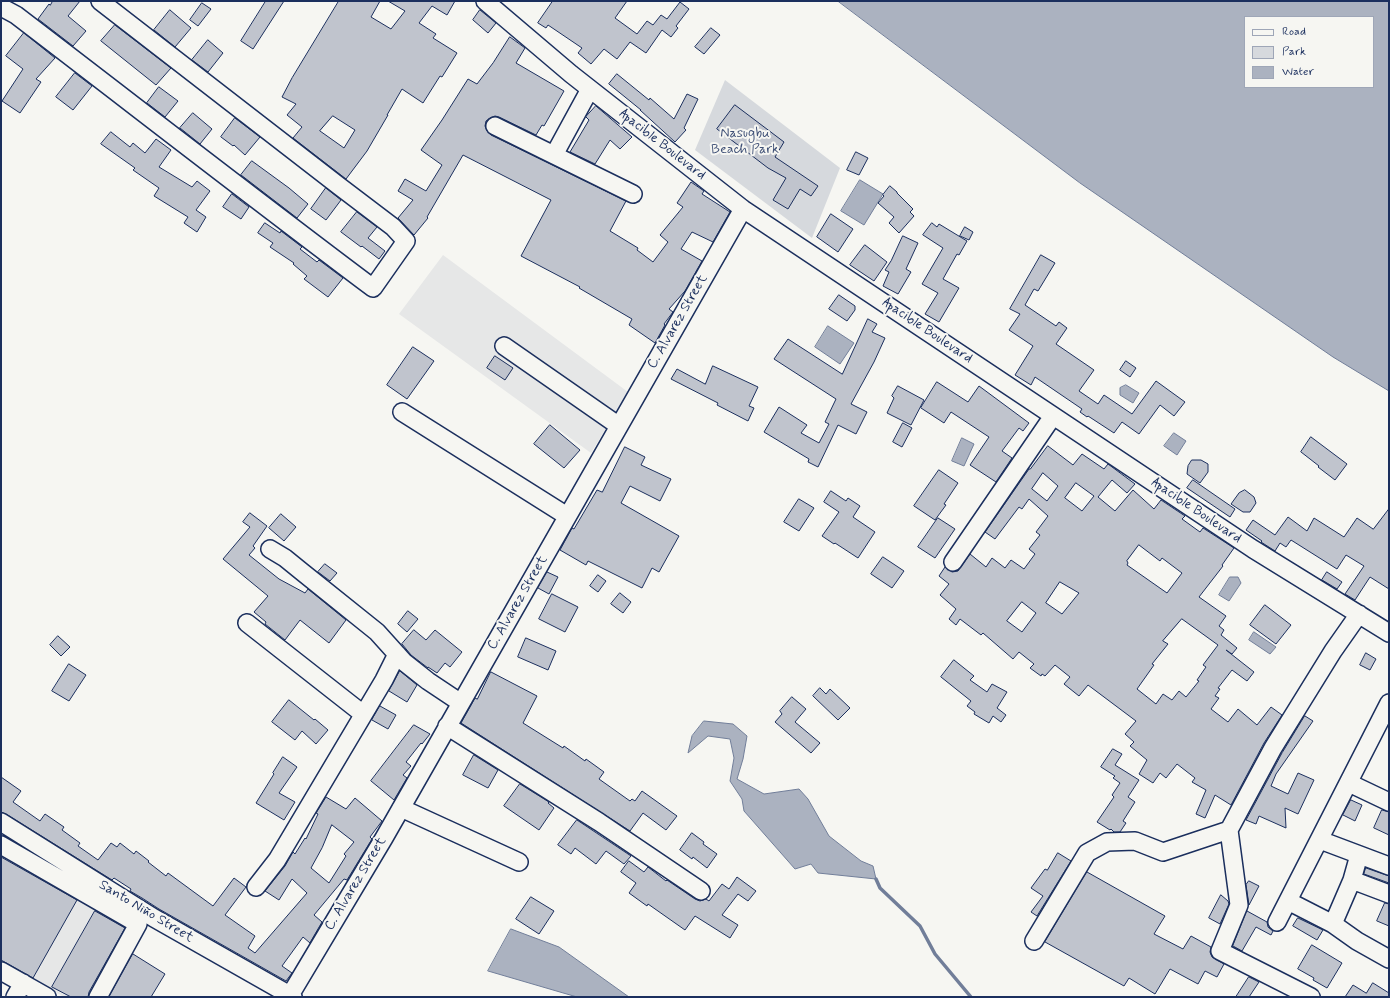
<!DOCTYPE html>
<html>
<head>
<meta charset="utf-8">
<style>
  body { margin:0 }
  #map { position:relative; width:1390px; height:998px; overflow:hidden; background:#f6f6f2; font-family:Mynerve,sans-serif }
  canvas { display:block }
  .frame { position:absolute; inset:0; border:2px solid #1b2f5e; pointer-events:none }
  .legend { position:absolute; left:1244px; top:16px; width:130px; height:72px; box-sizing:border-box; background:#f6f6f2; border:1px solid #9ea6b7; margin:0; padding:5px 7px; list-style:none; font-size:12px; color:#1b2f5e }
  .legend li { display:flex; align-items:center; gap:8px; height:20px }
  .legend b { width:20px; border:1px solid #9ea6b7 }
</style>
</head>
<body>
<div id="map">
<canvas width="1390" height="998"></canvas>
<div class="frame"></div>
<ul class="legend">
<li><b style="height:5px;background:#f6f6f2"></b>Road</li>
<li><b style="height:11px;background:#d6d9dd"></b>Park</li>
<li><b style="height:11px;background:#abb2c0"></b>Water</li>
</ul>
</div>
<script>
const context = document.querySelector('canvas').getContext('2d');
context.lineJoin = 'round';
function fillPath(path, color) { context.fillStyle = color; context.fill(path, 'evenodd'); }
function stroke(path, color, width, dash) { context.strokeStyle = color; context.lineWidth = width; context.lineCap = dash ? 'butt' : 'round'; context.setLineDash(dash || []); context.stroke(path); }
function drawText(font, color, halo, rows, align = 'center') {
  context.font = font + ' Mynerve,sans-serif'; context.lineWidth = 4; context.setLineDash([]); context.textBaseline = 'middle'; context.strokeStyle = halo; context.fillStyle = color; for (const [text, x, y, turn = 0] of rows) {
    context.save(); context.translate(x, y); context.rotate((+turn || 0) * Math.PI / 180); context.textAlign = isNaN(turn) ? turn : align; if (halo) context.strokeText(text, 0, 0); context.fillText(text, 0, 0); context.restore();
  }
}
const built = new Path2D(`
  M443,255L628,392L591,453L399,314Z
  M1,833L145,918L103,997H64L1,962Z`);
const green = new Path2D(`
  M725,80L840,168L812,238L695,150Z`);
const water = new Path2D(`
  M838,1H1389V391L1333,357L1080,183ZM1245,17H1373V87H1245Z
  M860,180L883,194L864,225L841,211Z
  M828,326L854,343L840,364L815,347Z
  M1126,385L1139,393L1133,403L1120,395V388Z
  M1174,433L1186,441L1177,455L1164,446Z
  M962,438L974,444L964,466L952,461Z
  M1230,577H1238L1241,583L1229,601L1219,595Z
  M1254,632L1276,647L1270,654L1249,640Z
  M704,721L733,724L747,736L743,759L737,779L764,794L799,789L808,799L829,836L861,861L873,866L876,879L818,873L811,864L795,869L744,811L742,799L730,781L734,758L730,739L708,736L688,753L692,736Z
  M511,929L559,947L629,997H577L488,971Z`);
const stream = new Path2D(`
  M876,879L880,888L920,926L935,954L971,997`);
const building = new Path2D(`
  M53,1H80L68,16L86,31L73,46L38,19L49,4L50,5Z
  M266,1H284L253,49L241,41Z
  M339,1H380L371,17L391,29L405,11L388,1H455L447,15L432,6L419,23L436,34L433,38L457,53L442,77L440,76L423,103L402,89L387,115H388L367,151L346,179L293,138L302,127L287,115L296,104L282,97L292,78ZM333,116L355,130L344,148L320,131Z
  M553,1H627L615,18L637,34L647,21L653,25L661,15L667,19L680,2L689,9L676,26L678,28L671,37L662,30L646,53L630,42L617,59L604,49L591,64L578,53L582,48L548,25L546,28L538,23Z
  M202,3L211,9L198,26L190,20Z
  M170,10L191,28L175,47L154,30Z
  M480,10L496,23L488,33L473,20Z
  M115,25L171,68L156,85L101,41Z
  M711,28L720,35L704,54L695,47Z
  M24,33L55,58L36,79L41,82L20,113L2,101L23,69L6,56Z
  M510,37L525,48L516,63L564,91L544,126L542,125L536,135L499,117L495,116L490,118L486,121L485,126L487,131L491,135L626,201L610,231L638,248L637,250L653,262L668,242L660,235L683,207L677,203L691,182L704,191L702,194L730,212L713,242L692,232L681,249L702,261L685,291L669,309L673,312L664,324L665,325L655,343L629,325L632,319L579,288L580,287L521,256L551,200L463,155L427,217L428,218L414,235L398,218L413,200L398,191L405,179L426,191L442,165L421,150L442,120L468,79L477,84L493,63Z
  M208,40L223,53L208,72L192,60Z
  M75,73L92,86L73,110L56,97Z
  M617,74L649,100L650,98L674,119L687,94L698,99L684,128L686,130L675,142L640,110H641L609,84Z
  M159,87L178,101L165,117L147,103Z
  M735,105L784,142L775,157L818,186L811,196L800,189L788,209L773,200L786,178L768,168L717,129Z
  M596,106L632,137L620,149L610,140L595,164L570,152L589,120L586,117Z
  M193,113L212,129L200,144L180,128Z
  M235,118L260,137L245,155L234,145L233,146L221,137Z
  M111,132L130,147L133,143L145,153L156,139L171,150L159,167L192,187L197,181L210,191L196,210L206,217L197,232L184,223L188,217L154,196L159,188L133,170L135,168L101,144Z
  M856,152L868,158L859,175L847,170Z
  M252,161L289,188L308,204L297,218L241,175Z
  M890,186L897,192V193L913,209L910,212L914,216L899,233L889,223L894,217L878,203L884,196L883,195Z
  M326,188L341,200L326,220L311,209Z
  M232,194L249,207L241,219L223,207Z
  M357,212L377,227L368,238L385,251L379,259L362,246L361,247L341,232Z
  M831,214L853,229L838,252L817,237Z
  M265,223L280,233L281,231L302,247L300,249L317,262L319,260L343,278L328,297L304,279L307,276L293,264L294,263L270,247L273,243L258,233Z
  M932,223L937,227L939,224L967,241L959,255L957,254L943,279L959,288L939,322L925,314L938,293L922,284L943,248L923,235Z
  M965,227L973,232L969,240L960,236Z
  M903,236L918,243L906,269L911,272L898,294L883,286L889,272L885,270L891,261Z
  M865,245L887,262L874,281L850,265Z
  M1041,255L1055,263L1038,291L1034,289L1025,305L1056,326L1059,322L1067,328L1056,344L1094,370L1079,391L1098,404L1104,395L1132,414L1156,381L1185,402L1174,416L1160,405L1139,434L1122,422L1114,433L1088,416L1087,417L1080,412L1082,409L1035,377L1031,385L1015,375L1033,346L1009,330L1020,314L1010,309Z
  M839,295L855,306V310L847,321L829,309Z
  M868,319L877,324L872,332L885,338L874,362L851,404L867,412L856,434L838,425L818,467L808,462L809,459L764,432L779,407L807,425L801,433L819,443L829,424L825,422L836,399L774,359L788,339L842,374Z
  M413,347L434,361L407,399L387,385Z
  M495,356L513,368L505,380L487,368Z
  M1126,361L1136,368L1130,377L1120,370Z
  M713,366L758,387L749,406L754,408L748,421L717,405L718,403L671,379L677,369L705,384Z
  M937,382L968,402L979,386L1029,423L1023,431L1019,428L1002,451L1012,458L996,482L970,465L989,437L951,412L944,423L921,408Z
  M898,386L924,400L911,425L887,413L894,398L892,396Z
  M903,423L912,428L902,447L893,442Z
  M550,425L580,450L564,468L534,444Z
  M1311,437L1347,464L1335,480L1318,467L1319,466L1301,452Z
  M1048,446L1073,465L1082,454L1104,469L1108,464L1135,484L1127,493L1112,480L1098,497L1115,511L1133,490L1154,509L1161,500L1185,516L1182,519L1200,532L1203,528L1234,548L1222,565L1223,566L1199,597L1226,616L1219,626L1224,630L1221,635L1237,648L1232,654L1226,650L1254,672L1247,681L1232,670L1218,688L1220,689L1215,696L1219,698L1211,709L1228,722L1238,709L1257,725L1271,707L1282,715L1264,743L1231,805L1215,795L1205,818L1196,814L1206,790L1192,782L1195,778L1177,764L1166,778L1160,773L1153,783L1139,774L1147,760L1130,746L1134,742L1125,734L1136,721L1088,685L1079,696L1064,684L1070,677L1055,665L1045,676L1042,674L1041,676L1030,668L1034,664L1019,652L1013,659L983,633L981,635L960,619L956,625L949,619L956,609L940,595L949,584L939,576L945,567L952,572L958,571L970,554L986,567L992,558L1005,568L1011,560L1024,569L1035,554L1029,549L1040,535L1036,532L1048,516L1029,499L1022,509L1019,507L995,539L985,532L1029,469H1030ZM1043,473L1058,486L1047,501L1032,489ZM1076,483L1094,496L1082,511L1065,498ZM1139,545L1160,561L1162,558L1182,573L1167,593L1127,565L1128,563L1127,561ZM1060,582L1079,593L1062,614L1046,603ZM1022,602L1036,613L1022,632L1007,621ZM1182,619L1218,645L1203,665L1206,667L1197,680L1199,681L1186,697L1179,691L1172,700L1163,694L1156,704L1137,689L1154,665L1152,664L1168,644L1163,641Z
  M625,447L645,457L641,465L671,479L660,501L630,486L621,503L679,536L659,572L652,568L642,588L588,561L586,565L560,550L572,528L574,529L597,490L602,492Z
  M1192,460H1201L1208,464V472L1200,483L1187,474L1188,466Z
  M939,470L958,483L944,504L946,505L935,520L914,506Z
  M1193,480L1235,509L1230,517L1187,488Z
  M1245,490L1254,497L1256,503L1250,512H1243L1231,504L1239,493Z
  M831,491L846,501L848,498L860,506L853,517L875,532L858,558L835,543L834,544L822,536L839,512L824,502Z
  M799,499L814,508L799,531L784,522Z
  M1389,509V589L1370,577L1355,600L1345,594L1364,566L1346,555L1337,569L1291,540L1286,547L1280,543L1275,551L1261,542L1262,541L1246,530L1253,520L1275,535L1288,517L1307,531L1314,518L1344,537L1357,518L1373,529Z
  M250,513L267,526L253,546L255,548L249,555L279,579L305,593L308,589L346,620L329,643L300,620L285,640L265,624L266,622L254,612L268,596L223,559L250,527L243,522Z
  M281,514L296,527L284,541L269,528Z
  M938,518L955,529L935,558L918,547Z
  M883,557L904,571L892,588L871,574Z
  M325,564L337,573L330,581L318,572Z
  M547,572L558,577L549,594L538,588Z
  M1327,572L1342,582L1337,589L1322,580Z
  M598,575L606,581L598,592L590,586Z
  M620,593L631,602L623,613L611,604Z
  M552,594L578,607L565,632L539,619Z
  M1265,605L1291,625L1276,644L1250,625Z
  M408,611L418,619L407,632L398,624Z
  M414,630L426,640L435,630L462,652L450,667L445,663L437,673L428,667V668L411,655L402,644Z
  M58,636L70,647L61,656L50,645Z
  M526,638L556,651L548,670L518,657Z
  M1366,653L1376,659L1370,670L1360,665Z
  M954,660L974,676L970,680L987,692L992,684L1007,692L997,708L1006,715L1001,722L993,716L989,723L974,714L975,712L967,706L971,701L941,677Z
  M69,664L86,675L69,701L52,691Z
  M400,671L417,685L407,702L389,691Z
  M491,672L537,696L523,723L563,748L564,746L585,761L586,759L604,772L599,779L630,801L632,799L635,801L642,791L677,816L666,830L643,813L630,831L461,723L475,698L477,699Z
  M820,688L826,694L830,689L850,708L838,720L813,696Z
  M792,697L806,709L795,722L820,743L811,753L775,722L782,714L780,711Z
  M289,700L314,720L315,719L328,730L316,744L302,731L295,740L272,722Z
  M380,706L396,715L388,729L372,720Z
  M1305,716L1313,721L1276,774L1271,786L1288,794L1298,773L1314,780L1298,814L1285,808L1286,828L1259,816L1256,824L1246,820L1282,753Z
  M414,725L430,734L422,744L421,743L406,762L411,766L403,775L407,778L394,800L371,781Z
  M1113,749L1122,754L1115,765L1139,780L1128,797L1135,802L1123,821L1126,823L1120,832H1114L1111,829L1110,830L1097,822L1114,797L1112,795L1120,783L1113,778L1115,776L1101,767Z
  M474,755L498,770L488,788L463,775Z
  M283,757L297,767L279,793L295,802L284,820L256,803L274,774L273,773Z
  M1,777L21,791L13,802L40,821L45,814L64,827L62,830L80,843L78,846L98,860L111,843L117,847L120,843L134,854L136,851L149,861L148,862L166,876L168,873L213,906L234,878L246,887L225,915L255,936L248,948L255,953L307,893L292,879L279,900L265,891L285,866L293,852L295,854L305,838L306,839L318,814L316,813L326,797L346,809L355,798L382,821L370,837L372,839L347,880L344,879L314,915L322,922L311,941L310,943L303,937L282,966L292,973L286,981L159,909L142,898L130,891L131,889L114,878L112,880L6,814L1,812ZM332,825L354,842L344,854L346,856L329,883L311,868L322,848Z
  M520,784L549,802L548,803L554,808L539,830L504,806Z
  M1351,800L1362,805L1355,821L1343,815Z
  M1382,810L1389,812V835L1374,828Z
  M577,820L631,856L624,864L606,851L596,864L575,848L571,854L558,845Z
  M692,833L704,842L703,844L717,854L707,868L693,857L692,859L680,850Z
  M1058,853L1071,861L1037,916L1031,912L1043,896L1031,888L1045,869L1047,870Z
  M1,857L77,900L33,978L1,960Z
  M629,861L644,872L648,867L666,881L667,880L695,899L700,901L706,899L709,901L722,884L729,889L737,877L756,891L748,901L738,894L722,915L738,925L730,938L695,916L685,930L648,904L647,906L629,893L636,883L621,872Z
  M1366,868L1389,876V883L1364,874Z
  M1087,872L1165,916L1154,934L1183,949L1191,936L1211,947L1210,952L1212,957L1224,964L1217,977L1205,971L1198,984L1170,969L1155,994L1129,978L1124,986L1045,942Z
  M1249,881L1259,886L1249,905L1246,885Z
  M1221,895L1228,901L1229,904L1220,924L1209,918Z
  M531,897L554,911L539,934L516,919Z
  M1385,903L1389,904V926L1377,921Z
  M95,911L125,928L89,992L88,997H71L52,987Z
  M1247,911L1267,922L1268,927L1273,931L1271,935L1256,927L1242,951L1233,946Z
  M1298,918L1323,930L1317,940L1293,926Z
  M1312,945L1342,963L1327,988L1313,980L1314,978L1298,969Z
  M133,954L165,974L151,997H109Z
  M1249,977L1259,982L1249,997H1236Z
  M1373,983L1389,993V997H1345L1353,985L1366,993Z`);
const minor = new Path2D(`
  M485,1L571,74L743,209L1253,549L1389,633
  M1,7L16,15C135,106 253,198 373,288L406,241L393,227L339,186L100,1
  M495,126L633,194
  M554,155L590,89
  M504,346L619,426
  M402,412L567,516
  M270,549L285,558L301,571L377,632L404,662L428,681L461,703
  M953,562L1053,416
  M247,623L363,714
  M447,726L599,822L701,891
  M1349,783L1389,802
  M401,808L519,862
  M1,822L154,918L293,997
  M1229,830L1239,905L1220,951L1311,997
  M1320,840L1389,866
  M1,845L138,924L98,997
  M1352,880L1389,894
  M256,887L277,860L384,680L397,654
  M1288,901L1333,924L1357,941L1389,959
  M1277,922L1389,703
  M1333,924L1352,880L1359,855
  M1034,941L1087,853L1107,842L1135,841L1163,852L1229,830L1273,748L1333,651L1359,614
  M1,971L47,997
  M15,997L23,983
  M289,997L384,838L743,209`);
const parkNames = [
  ["Nasugbu",745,134],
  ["Beach Park",745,150]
];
const streetNames = [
  ["Apacible Boulevard",662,145,38],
  ["C. Alvarez Street",678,322,-60],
  ["Apacible Boulevard",927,331,34],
  ["Apacible Boulevard",1196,511,34],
  ["C. Alvarez Street",518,603,-60],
  ["C. Alvarez Street",356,884,-59],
  ["Santo Niño Street",146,912,31]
];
fillPath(built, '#e6e7e7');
fillPath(green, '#d6d9dd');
fillPath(water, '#abb2c0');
stroke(water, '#717e99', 1);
stroke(stream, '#717e99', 3.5);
fillPath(building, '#c0c4cd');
stroke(building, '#1b2f5e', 1);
stroke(minor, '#1b2f5e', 20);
stroke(minor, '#f6f6f2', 17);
drawText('14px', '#405177', '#f6f6f2', parkNames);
drawText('14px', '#1b2f5e', '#f6f6f2', streetNames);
</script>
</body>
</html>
